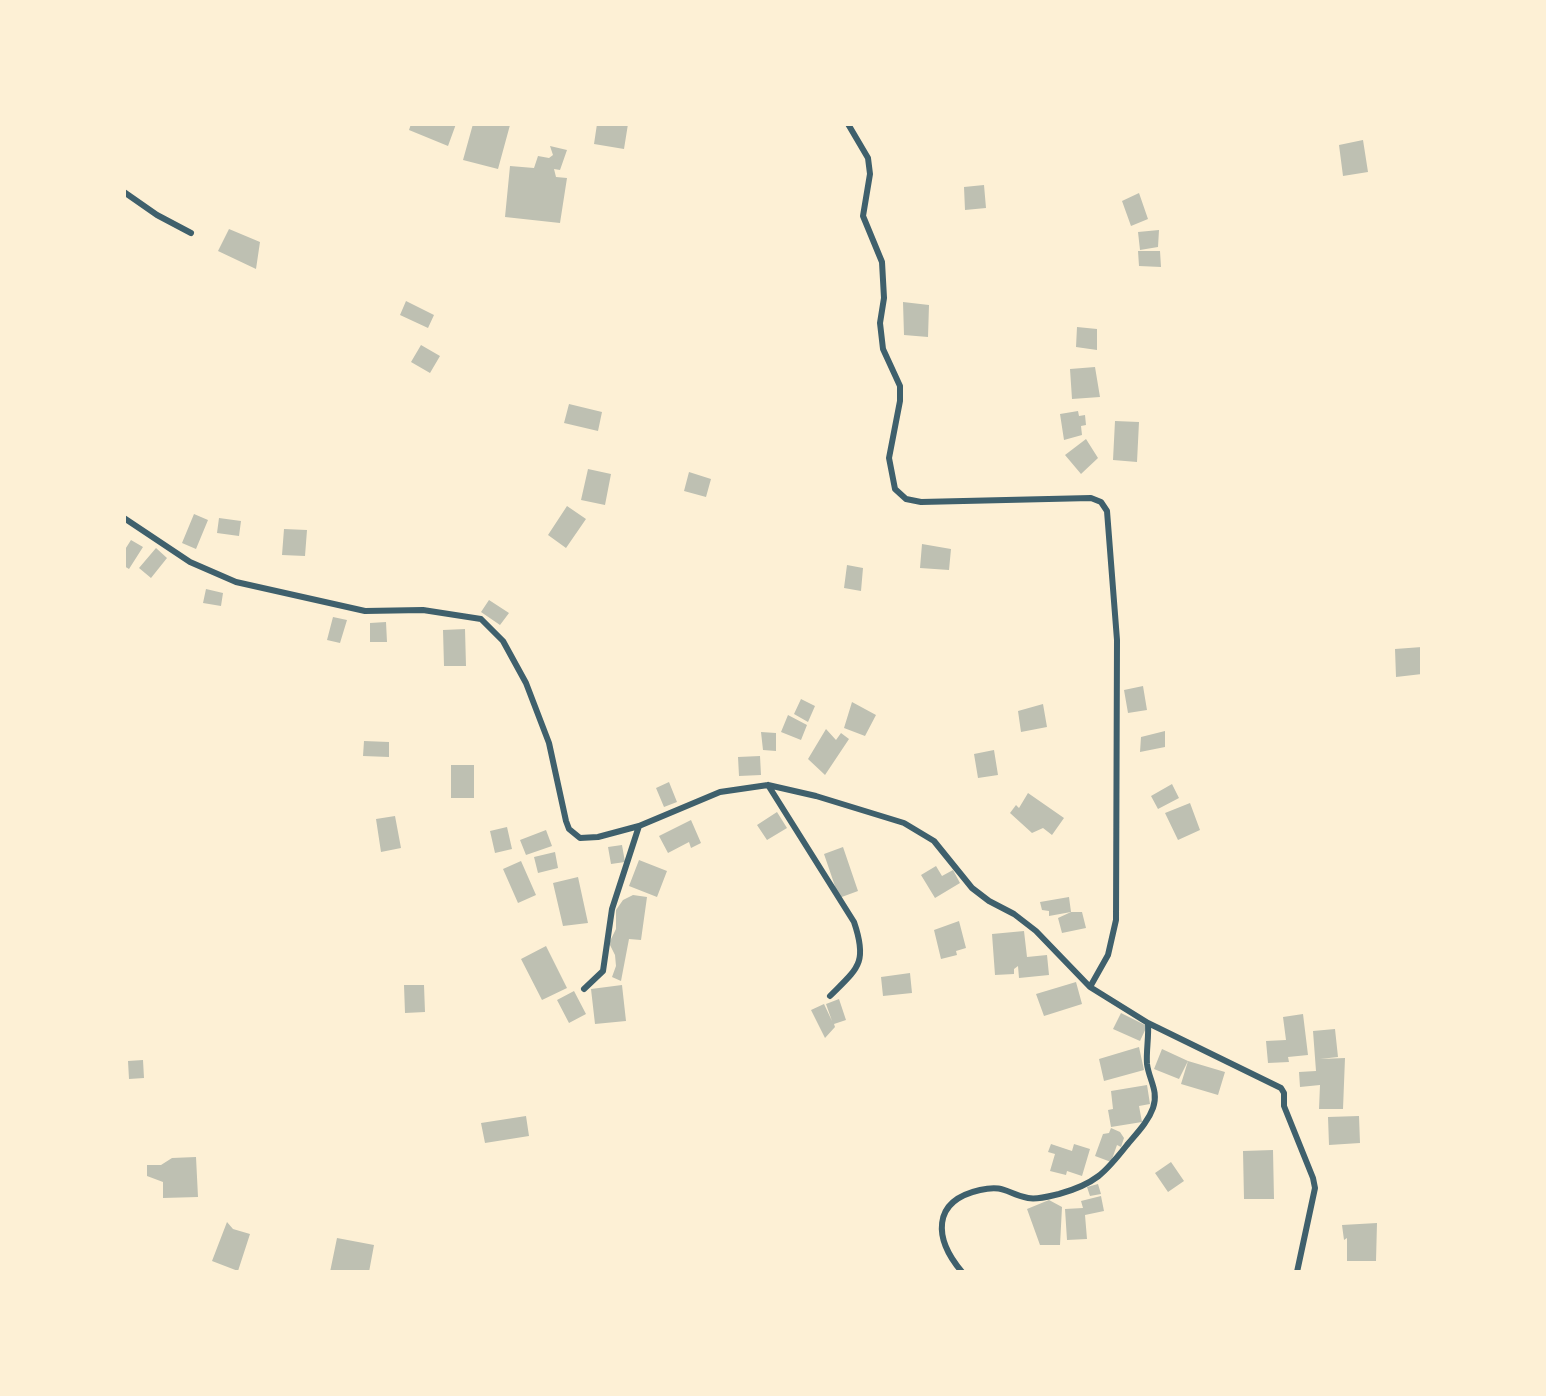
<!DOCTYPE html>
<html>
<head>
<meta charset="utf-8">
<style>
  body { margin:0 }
  #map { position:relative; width:1546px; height:1396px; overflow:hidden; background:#fdf0d5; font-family:"Varela Round",sans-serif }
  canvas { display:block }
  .frame { position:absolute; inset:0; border:126px solid #fdf0d5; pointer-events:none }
</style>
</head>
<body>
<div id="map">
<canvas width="1546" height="1396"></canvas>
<div class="frame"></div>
</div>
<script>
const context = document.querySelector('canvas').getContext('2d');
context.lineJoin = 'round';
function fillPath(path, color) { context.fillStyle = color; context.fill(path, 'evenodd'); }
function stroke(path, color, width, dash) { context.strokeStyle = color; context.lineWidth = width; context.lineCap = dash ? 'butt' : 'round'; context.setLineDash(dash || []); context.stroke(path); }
const building = new Path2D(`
  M411,124H456L448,146L409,130Z
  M473,124L510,125L498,169L463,160Z
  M597,124H628L624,149L594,144Z
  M1363,140L1368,172L1343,176L1339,145Z
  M550,146L567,150L560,170L554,169L556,177L567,178L560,223L505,217L510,166L534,168L538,156L549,158L553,155Z
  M984,185L986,208L965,210L964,187Z
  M1139,193L1148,219L1131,226L1122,201Z
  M229,229L260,242L256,269L218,251Z
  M1159,230L1158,247L1140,250L1138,232Z
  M1138,251H1160L1161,267L1139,266Z
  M406,301L434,315L428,328L400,315Z
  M903,302L929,305L928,337L904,335Z
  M1077,327L1097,329V350L1076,347Z
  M421,345L440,356L430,373L411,362Z
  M1095,367L1100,397L1072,399L1070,369Z
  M569,404L602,412L598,431L564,423Z
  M1078,411L1079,416L1085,415L1086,425L1081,426L1082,435L1064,440L1060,414Z
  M1115,421L1139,422L1137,462L1113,460Z
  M1086,439L1098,458L1081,474L1065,455Z
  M588,469L611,474L605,505L581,500Z
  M689,472L711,479L706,497L684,491Z
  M567,506L586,519L566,548L548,535Z
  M194,514L208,520L196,549L182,543Z
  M219,518L241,521L239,536L217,533Z
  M284,529L307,530L305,556L282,555Z
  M131,540L143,547L129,569L124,566V551Z
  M922,544L951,549L949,570L920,568Z
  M156,548L167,558L151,578L139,568Z
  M847,565L863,568L861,591L844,588Z
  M206,589L223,593L221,606L203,603Z
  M489,600L509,613L500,625L481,612Z
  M333,617L347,620L340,643L327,640Z
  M386,622L387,642H370V623Z
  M465,629L466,666H444L443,630Z
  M1422,647V674L1396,677L1395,649Z
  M1143,686L1147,710L1128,713L1124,690Z
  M801,699L815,706L808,722L794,714Z
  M852,702L876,715L865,736L844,728Z
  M1043,704L1047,727L1021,732L1018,711Z
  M788,715L807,725L801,740L781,732Z
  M826,729L836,740L841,733L849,739L825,775L808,759Z
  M1165,731V747L1140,752L1141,737Z
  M761,732L776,733V751L763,750Z
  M364,741L389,742V757L363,756Z
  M994,750L998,775L978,778L974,754Z
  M760,756L761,775L739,776L738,757Z
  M451,765H474V798H451Z
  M669,782L677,802L664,807L656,788Z
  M1172,784L1179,798L1158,809L1151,796Z
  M1028,793L1064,818L1052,835L1043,828L1032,833L1010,813L1016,805L1019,808Z
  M1190,803L1200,830L1178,840L1165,813Z
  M777,812L787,828L767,840L757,825Z
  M395,816L401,848L381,852L376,819Z
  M691,820L701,843L691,848L689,842L668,853L659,836Z
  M507,827L512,849L495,853L490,831Z
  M546,830L552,846L526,855L520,840Z
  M622,845L625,862L611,864L608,847Z
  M843,847L858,891L839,898L824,854Z
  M555,852L558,868L538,873L534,857Z
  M639,860L667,871L657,897L629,886Z
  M521,861L536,895L518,903L503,869Z
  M936,866L942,876L953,870L960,883L935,898L921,875Z
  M578,877L588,923L563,926L553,883Z
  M633,895L647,897L641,940L629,939L621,981L612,977L616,966L615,955L609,943L616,929V910L623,900Z
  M1069,897L1071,912L1049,916V911L1042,910L1040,902Z
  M1071,912H1082L1086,928L1062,933L1058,918Z
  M959,921L966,948L956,951L957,955L941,959L934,930Z
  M1024,931L1027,957L1047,955L1049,975L1019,978L1018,966L1014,969V974L995,975L992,934Z
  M546,946L567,988L542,1000L521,959Z
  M910,973L912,993L883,996L881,977Z
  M1076,982L1082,1004L1044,1016L1036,994Z
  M404,985H424L425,1012L405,1013Z
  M622,985L626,1021L595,1024L591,989Z
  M574,991L586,1014L569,1023L557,1000Z
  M839,999L846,1020L834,1024L835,1027L825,1038L811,1010L824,1004L832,1021L826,1004Z
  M1121,1013L1147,1026L1140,1041L1113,1029Z
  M1303,1014L1308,1055L1288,1057L1289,1062L1268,1063L1266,1041L1286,1040L1283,1017Z
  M1335,1029L1338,1057L1320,1059L1345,1058L1343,1109H1319L1320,1085L1300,1087L1299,1072L1316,1071L1313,1031Z
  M1139,1047L1144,1070L1104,1081L1099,1059Z
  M1162,1049L1188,1061L1179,1079L1154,1069Z
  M143,1060L144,1078L129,1079L128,1061Z
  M1188,1061L1225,1072L1218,1095L1181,1084Z
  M1147,1085L1150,1104L1139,1106L1142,1122L1111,1127L1108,1110L1113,1109L1111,1091Z
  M526,1116L529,1136L485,1143L481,1123Z
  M1359,1116L1360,1143L1329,1145L1328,1117Z
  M1111,1128L1120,1132L1124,1138L1121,1147L1117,1145L1111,1162L1095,1156L1103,1134L1109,1133Z
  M1051,1144L1072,1151L1074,1144L1090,1149L1082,1176L1067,1171L1066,1175L1050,1171L1055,1154L1048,1152Z
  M1273,1150L1274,1199H1244L1243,1151Z
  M196,1157L198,1197L163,1198V1182L147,1176V1165H161L172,1158Z
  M1171,1162L1184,1181L1168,1192L1155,1173Z
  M1098,1184L1101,1194L1090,1196L1087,1187Z
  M1101,1196L1104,1211L1085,1215L1087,1239L1067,1240L1065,1209L1083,1208L1081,1201Z
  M1049,1200L1062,1207L1060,1245H1040L1027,1209Z
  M227,1222L233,1229L250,1234L238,1271L212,1261Z
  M1377,1223L1376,1261H1347V1238L1344,1240L1342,1225Z
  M337,1238L374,1245L369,1272H330Z`);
const minor = new Path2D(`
  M848,124L868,158L870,174L863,216L882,262L884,298L880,323L883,349L900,386V401L889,458L895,489L906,499L921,502L1091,498L1101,502L1107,511L1117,640L1116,920L1108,955L1090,987
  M124,192L157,215L191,233
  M124,518L190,562L236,582L365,611L423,610L481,619L503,641L526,683L549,743L566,821L569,829L580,838L598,837L639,826L720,792L768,785L816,796L904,823L934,841L972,888L989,901L1014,914L1036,931L1090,987L1148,1023L1281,1088L1284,1093V1106L1313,1178L1315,1188L1297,1272
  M768,785L854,922C868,963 858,968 830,996
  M584,989L603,971L612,909L639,826
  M962,1272C934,1239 931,1201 980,1190C1005,1184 1007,1194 1028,1198C1038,1200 1050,1196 1059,1194C1095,1184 1105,1173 1127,1145C1137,1133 1148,1122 1153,1108C1159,1091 1149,1080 1147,1064C1146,1051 1149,1037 1148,1023`);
fillPath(building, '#bec0b2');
stroke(minor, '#3f606c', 6);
</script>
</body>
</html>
